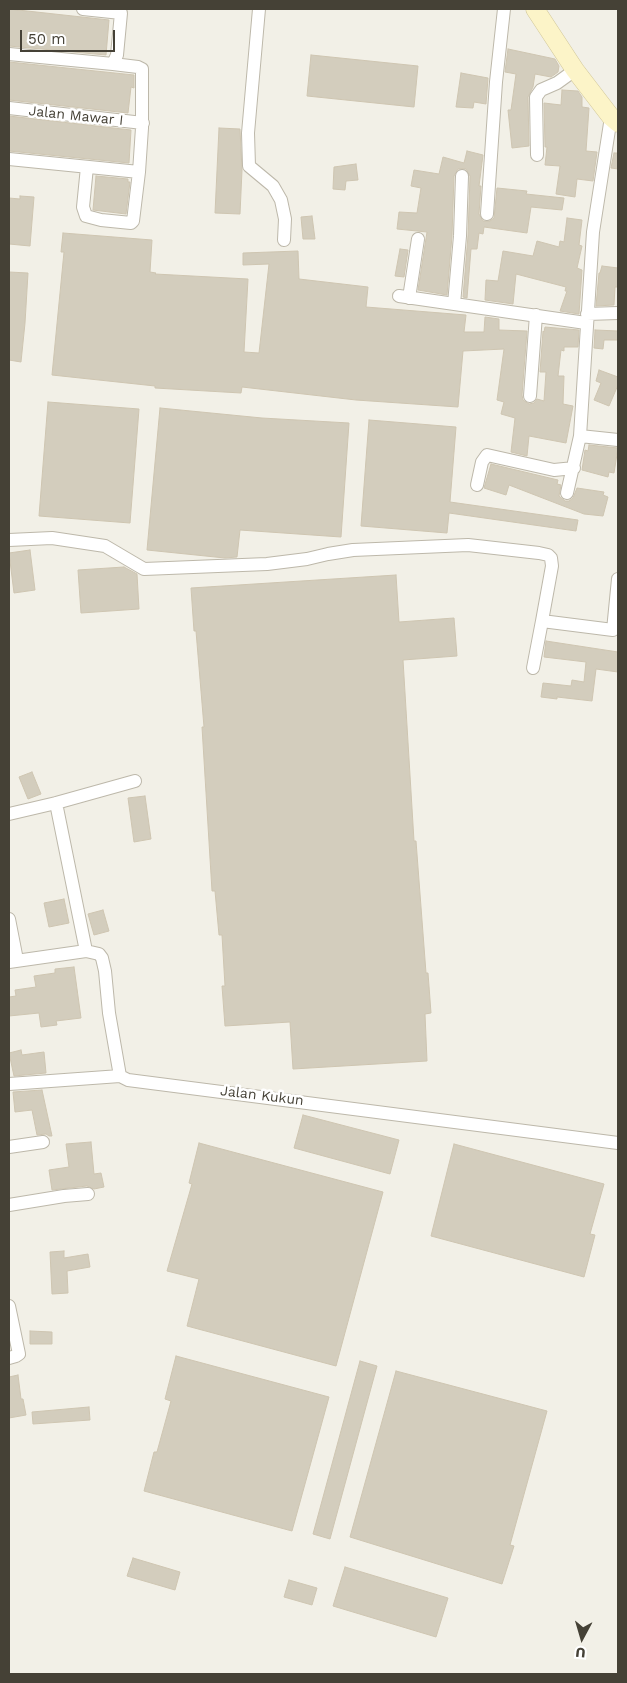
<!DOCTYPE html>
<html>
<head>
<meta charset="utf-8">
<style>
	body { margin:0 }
	#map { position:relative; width:627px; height:1683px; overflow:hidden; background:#f2f0e7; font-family:"Work Sans",sans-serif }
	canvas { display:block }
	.frame { position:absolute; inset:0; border:10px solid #454136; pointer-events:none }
	.north { position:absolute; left:557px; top:1613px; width:50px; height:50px; -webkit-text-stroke:4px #fff; paint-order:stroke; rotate:186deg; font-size:14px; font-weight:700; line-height:20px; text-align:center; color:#454136 }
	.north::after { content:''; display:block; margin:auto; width:18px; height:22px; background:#454136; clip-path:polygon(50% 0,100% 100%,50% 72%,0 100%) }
	.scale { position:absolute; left:20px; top:30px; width:95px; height:22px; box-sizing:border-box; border:2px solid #454136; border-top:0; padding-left:6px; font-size:15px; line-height:18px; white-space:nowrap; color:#454136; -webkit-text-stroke:4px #fff; paint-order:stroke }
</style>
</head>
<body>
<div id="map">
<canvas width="627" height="1683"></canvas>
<div class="frame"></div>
<div class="north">U</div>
<div class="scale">50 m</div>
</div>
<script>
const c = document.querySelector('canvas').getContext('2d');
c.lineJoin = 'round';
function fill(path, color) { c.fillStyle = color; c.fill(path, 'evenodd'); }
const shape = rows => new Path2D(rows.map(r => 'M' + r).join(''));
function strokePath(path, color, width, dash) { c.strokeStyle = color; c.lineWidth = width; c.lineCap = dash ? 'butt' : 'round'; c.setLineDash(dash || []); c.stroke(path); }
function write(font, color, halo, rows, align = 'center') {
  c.font = font + ' "Work Sans",sans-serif'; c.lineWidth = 5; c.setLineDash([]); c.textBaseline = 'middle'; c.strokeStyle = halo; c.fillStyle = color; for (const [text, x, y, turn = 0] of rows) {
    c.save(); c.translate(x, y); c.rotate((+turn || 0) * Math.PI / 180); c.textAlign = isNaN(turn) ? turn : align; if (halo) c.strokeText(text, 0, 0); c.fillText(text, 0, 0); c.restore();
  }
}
const building = shape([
	[9,9,109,20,106,55,9,46,9,9],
	[508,49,555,59,559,66,558,72,551,77,535,74,533,87,528,97,529,146,512,148,508,110,511,110,516,74,505,72,508,49],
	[311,55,418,66,414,107,307,96,311,55],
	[9,62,134,75,134,88,131,87,128,113,9,100,9,62],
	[461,73,488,78,486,104,474,102,473,108,456,107,461,73],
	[562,90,578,91,582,97,582,107,589,108,586,151,597,152,593,181,577,179,575,197,556,194,560,166,545,165,547,147,545,147,544,103,561,105,562,90],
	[9,116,131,130,129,163,9,151,9,116],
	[219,128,240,129,242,170,240,214,215,213,219,128],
	[467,151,483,155,479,186,481,186,479,214,483,221,490,221,494,218,497,188,527,191,526,194,564,198,562,210,531,207,527,233,484,227,483,234,479,233,477,249,471,249,467,298,463,297,468,236,470,176,466,169,458,169,454,176,452,236,447,295,418,290,427,232,397,229,399,212,417,213,421,188,411,186,414,170,439,174,443,157,464,163,467,151],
	[614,153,618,153,618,169,611,168,614,153],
	[356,164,358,180,346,181,345,190,333,189,334,167,356,164],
	[96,176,128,179,128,182,130,182,126,214,93,210,96,176],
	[20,196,34,197,30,246,9,244,9,198,20,199,20,196],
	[312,216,315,239,303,239,301,217,312,216],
	[567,218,582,220,579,245,582,246,577,268,582,270,579,314,560,311,567,291,565,291,566,287,516,274,513,304,485,300,486,280,498,281,503,251,533,256,537,241,559,247,560,241,564,242,567,218],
	[63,233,152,240,150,272,156,273,155,274,248,279,244,352,259,353,269,264,243,265,243,253,298,251,299,279,368,287,366,307,466,315,464,332,484,332,485,317,499,319,499,330,527,331,522,395,523,400,529,404,534,403,537,399,544,401,546,372,540,372,543,331,544,332,545,327,579,330,578,347,564,347,564,351,561,350,558,376,564,376,563,404,573,406,566,443,529,436,527,456,511,452,515,418,501,414,504,402,497,400,504,349,463,351,458,407,356,400,242,387,241,393,155,388,155,386,52,375,64,252,61,252,63,233],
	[400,249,408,250,404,277,395,276,400,249],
	[602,266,618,268,618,287,615,287,614,305,596,306,599,273,600,273,602,266],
	[9,272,28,273,25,323,21,362,9,360,9,272],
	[595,330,618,331,618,340,604,340,603,349,594,348,595,330],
	[599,370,618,377,618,385,609,406,594,400,601,383,596,381,599,370],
	[48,402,139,409,130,523,39,516,48,402],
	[160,408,262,418,349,423,341,537,240,530,237,557,225,558,147,550,160,408],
	[369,420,456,427,450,502,578,520,576,531,449,513,447,533,361,526,369,420],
	[589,445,618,448,614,473,609,472,608,477,582,470,585,450,588,451,589,445],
	[491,464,558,480,557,484,561,485,559,496,565,501,569,501,573,498,577,488,604,492,603,495,608,497,603,516,584,514,509,485,506,495,484,488,491,464],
	[30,550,35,590,14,593,9,553,30,550],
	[124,567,137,574,139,609,81,613,78,570,124,567],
	[396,575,399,622,454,618,457,656,403,660,414,841,416,841,426,973,428,973,431,1013,425,1014,427,1061,293,1069,290,1022,225,1026,222,986,225,986,222,935,219,935,215,891,212,891,202,727,204,727,196,631,194,631,191,588,396,575],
	[546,641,618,652,618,672,596,669,592,701,557,697,557,699,541,697,543,683,571,686,572,680,584,682,586,662,544,657,546,641],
	[32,772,41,794,28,799,19,777,32,772],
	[145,796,151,839,134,842,128,798,145,796],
	[64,899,69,923,49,927,44,903,64,899],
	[103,910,109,931,94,935,88,914,103,910],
	[74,967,81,1018,56,1021,57,1025,41,1027,39,1013,9,1016,9,997,16,996,15,990,36,987,34,976,55,973,55,969,74,967],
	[21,1050,22,1055,44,1052,46,1073,14,1076,9,1053,21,1050],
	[42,1090,52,1136,49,1136,46,1134,37,1135,32,1110,15,1112,13,1092,42,1090],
	[303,1115,399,1140,390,1174,294,1148,303,1115],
	[91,1142,94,1174,101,1173,104,1187,94,1189,87,1186,52,1190,49,1170,69,1167,66,1144,91,1142],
	[199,1143,383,1192,336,1366,187,1326,199,1279,167,1271,192,1184,189,1183,199,1143],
	[454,1144,604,1184,590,1234,595,1235,584,1277,431,1236,454,1144],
	[64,1251,64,1258,88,1254,90,1267,67,1271,68,1293,52,1294,50,1252,64,1251],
	[30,1331,52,1332,52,1344,30,1344,30,1331],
	[176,1356,329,1397,292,1531,144,1491,154,1452,157,1452,171,1401,165,1399,176,1356],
	[360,1361,377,1366,330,1539,313,1534,360,1361],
	[396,1371,547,1411,510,1545,514,1546,502,1584,350,1537,396,1371],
	[18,1375,21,1399,23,1399,26,1415,9,1418,9,1377,18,1375],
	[89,1407,90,1420,33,1424,32,1412,89,1407],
	[133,1558,180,1572,175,1590,127,1576,133,1558],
	[345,1567,448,1598,436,1637,333,1606,345,1567],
	[289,1580,317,1588,312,1605,284,1597,289,1580]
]);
fill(building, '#d3cdbd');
strokePath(building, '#cec5b1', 1);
const street = shape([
	[83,9,121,13,117,55,113,64],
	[259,9,248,133,249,166,273,186,281,200,285,219,284,240],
	[9,54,113,64,138,67,142,69,142,128,139,172,133,221,131,223,101,220,86,216,83,207,87,167],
	[9,108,143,123],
	[537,155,536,97,541,90,557,83,575,70],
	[9,159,139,172],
	[487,214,496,82,504,9],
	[399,296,586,323],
	[409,298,418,239],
	[454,304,460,236,462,176],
	[587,314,618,313],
	[530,396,536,315],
	[580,436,618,440],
	[477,485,482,462,487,455,554,470,574,468],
	[567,493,580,436,593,232,611,117],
	[9,540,52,538,105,546,144,569,267,564,307,559,328,554,353,550,468,545,539,553,548,555,551,558,552,566,542,621],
	[533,668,542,621,613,630,618,579],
	[56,803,86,951],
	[9,814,56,803,135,781],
	[9,919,17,960],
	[9,962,86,951,99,954,102,958,105,971,109,1013,120,1076,128,1080,618,1143],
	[9,1084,120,1076],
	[9,1147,43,1142],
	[9,1205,64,1196,88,1194],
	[9,1306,19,1354,16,1356,9,1358]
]);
const secondary = shape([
	[535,9,575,70,611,117,618,123]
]);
strokePath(street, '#bdb8aa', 14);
strokePath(secondary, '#d0c698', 19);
strokePath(street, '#fff', 12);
strokePath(secondary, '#fcf4c8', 18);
write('14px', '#454136', '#fff', [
	["Jalan Mawar I",76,116,6],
	["Jalan Kukun",262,1096,7]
]);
</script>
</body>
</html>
